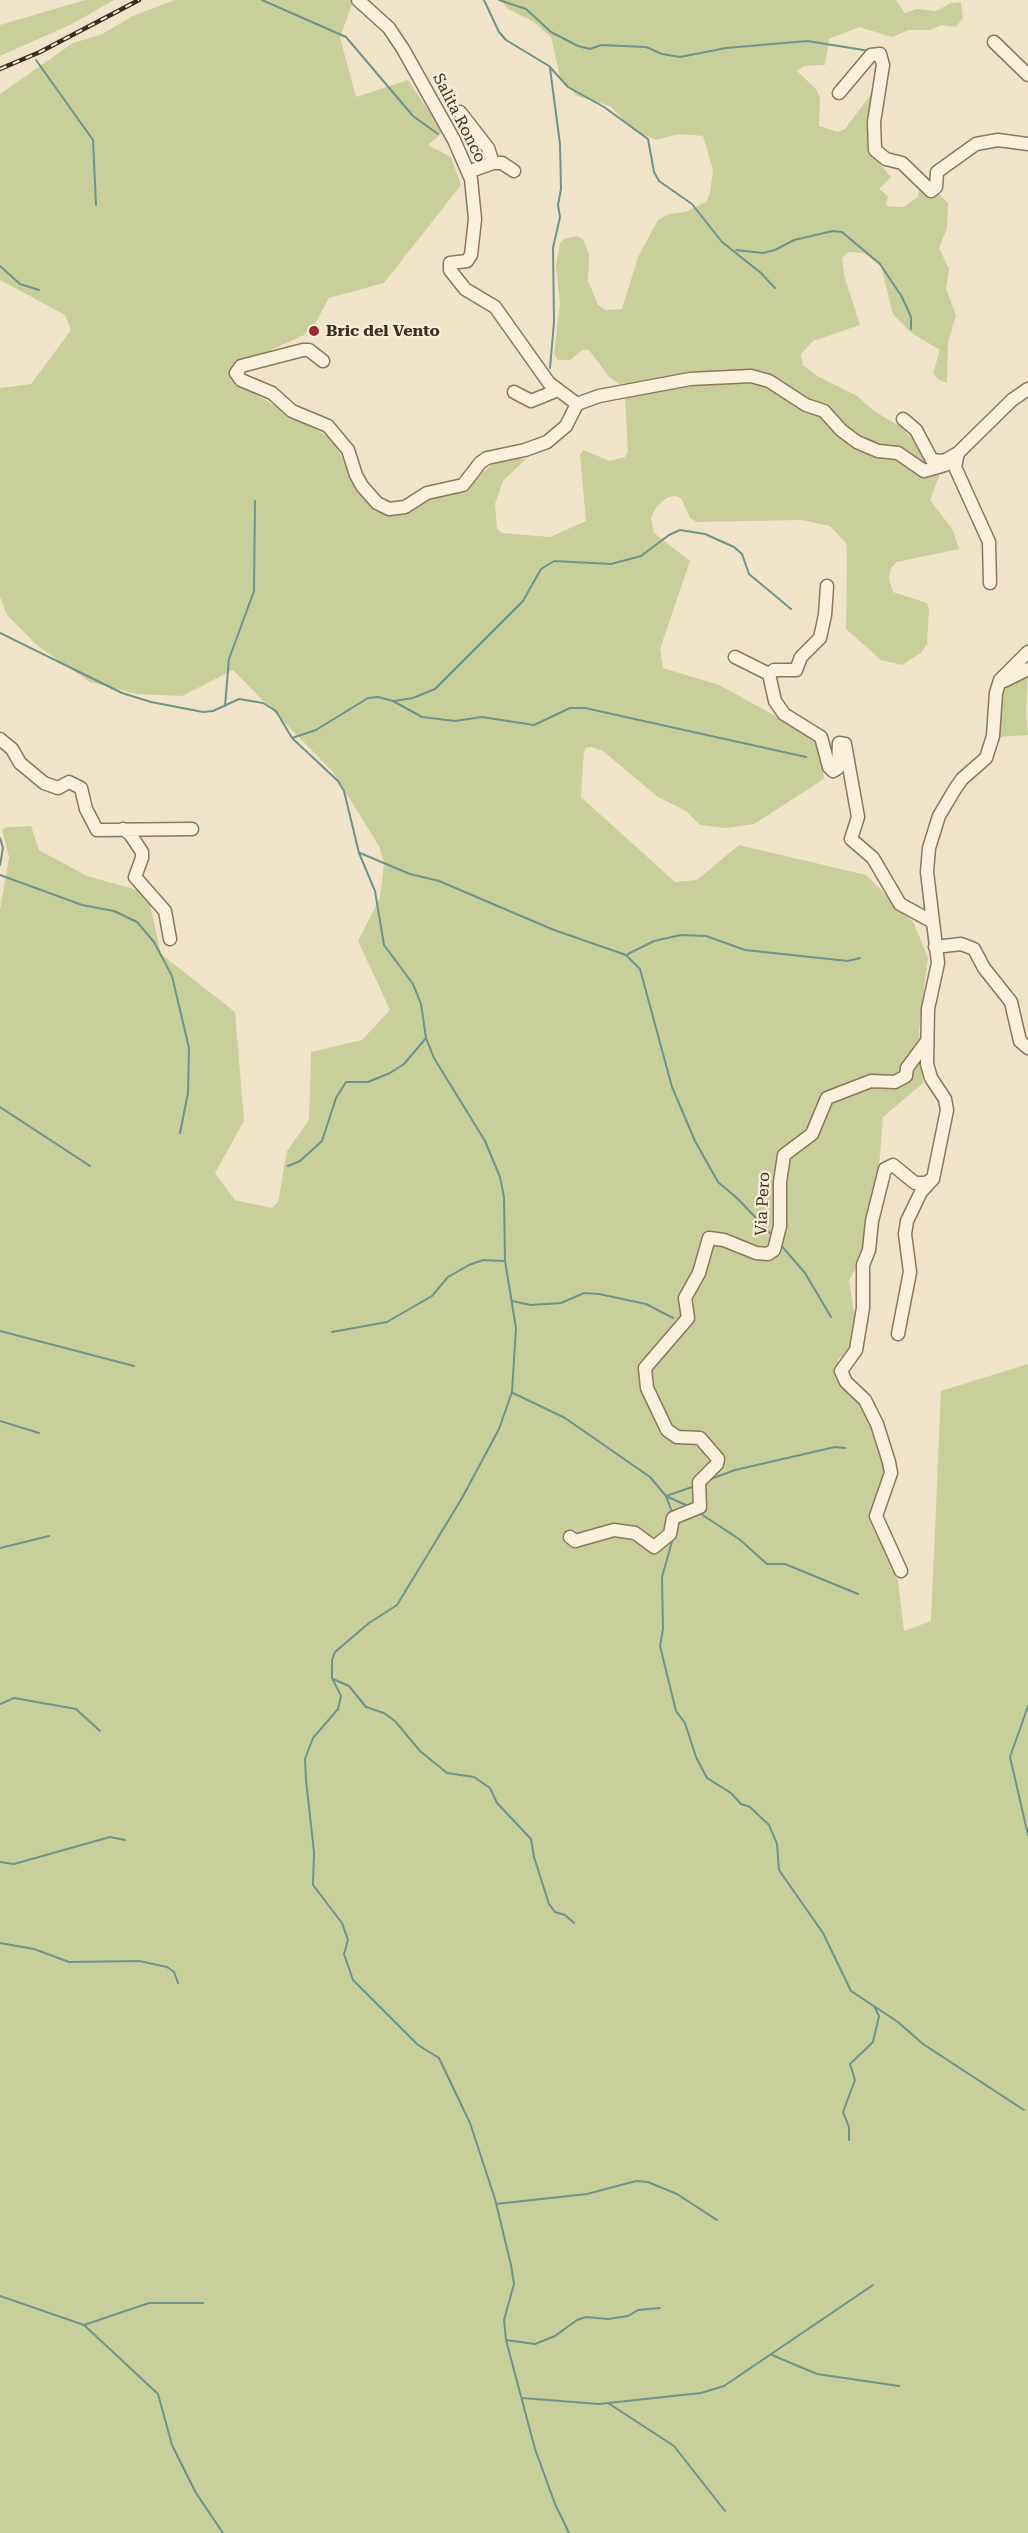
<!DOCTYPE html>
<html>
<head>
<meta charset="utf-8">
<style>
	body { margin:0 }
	canvas { display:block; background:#f0e4c8 }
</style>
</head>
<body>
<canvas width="1028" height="2533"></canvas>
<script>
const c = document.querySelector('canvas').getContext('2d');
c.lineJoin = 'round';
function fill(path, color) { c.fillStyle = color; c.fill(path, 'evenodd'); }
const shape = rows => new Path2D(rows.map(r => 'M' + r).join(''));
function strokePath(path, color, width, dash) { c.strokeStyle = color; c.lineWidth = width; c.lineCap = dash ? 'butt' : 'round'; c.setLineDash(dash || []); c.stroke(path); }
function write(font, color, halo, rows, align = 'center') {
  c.font = font + ' "Roboto Serif",serif'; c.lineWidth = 4.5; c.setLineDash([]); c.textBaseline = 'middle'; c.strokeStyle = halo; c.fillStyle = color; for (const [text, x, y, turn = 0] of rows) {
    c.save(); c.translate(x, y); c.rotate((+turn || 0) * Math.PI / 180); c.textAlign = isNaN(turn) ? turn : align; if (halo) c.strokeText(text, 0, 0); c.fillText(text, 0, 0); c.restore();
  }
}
fill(shape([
	[85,0,114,0,72,24,0,56,0,25],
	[175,0,350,0,352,5,340,37,356,97,408,80,443,132,428,145,451,157,461,185,384,283,329,298,316,322,304,335,236,366,236,383,332,439,361,492,375,506,419,501,465,487,499,459,526,459,503,481,495,504,497,529,502,533,550,537,586,521,580,455,583,450,610,461,625,457,628,452,625,398,668,387,706,383,738,382,767,387,783,396,796,408,814,412,896,458,940,474,930,500,953,530,959,549,897,562,891,568,889,579,893,592,927,603,929,609,927,644,921,653,902,665,881,660,846,629,847,555,846,543,830,526,801,520,697,522,690,518,681,498,675,496,668,497,657,506,651,518,654,533,690,561,660,649,663,668,719,685,814,737,821,748,824,779,754,824,726,828,700,825,686,811,658,797,603,751,591,747,586,748,584,752,581,797,675,882,697,880,739,845,866,875,914,923,928,958,919,1030,923,1083,883,1117,879,1167,864,1251,849,1281,856,1324,852,1350,838,1359,839,1382,856,1396,872,1424,886,1473,872,1515,898,1581,904,1631,931,1621,941,1391,1028,1364,1028,2533,0,2533,0,910,9,857,2,829,8,827,31,826,39,850,87,876,137,890,149,900,161,954,235,1012,244,1121,215,1173,235,1200,272,1208,278,1202,287,1151,309,1120,311,1052,362,1040,390,1010,358,941,380,898,384,863,379,846,333,772,233,670,182,696,137,694,90,682,39,647,7,615,0,597,0,388,31,384,71,330,65,315,0,280,0,94,73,43,102,34,133,16],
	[500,0,896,0,905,13,917,9,936,11,951,3,961,2,963,18,956,27,941,25,930,30,909,30,892,37,859,27,829,39,825,65,804,66,797,71,816,89,820,98,819,126,838,132,845,129,878,85,873,156,891,177,879,189,888,196,886,206,903,207,918,197,919,183,933,194,939,194,948,203,947,228,939,248,949,269,946,289,956,315,948,342,947,383,939,380,933,373,940,350,910,332,893,314,881,266,864,253,849,252,842,258,844,275,860,325,813,341,801,354,803,365,817,376,857,396,874,411,901,427,921,448,927,459,922,463,899,449,857,437,778,379,758,374,669,378,619,384,609,377,589,350,583,350,570,360,558,360,554,354,560,303,556,266,560,243,564,239,577,236,583,239,589,255,588,280,598,305,606,310,622,309,638,257,658,220,669,214,685,212,706,202,710,193,713,170,703,136,679,134,656,140,633,130,610,106,577,96,560,77,551,37,534,22,508,9],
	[1028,674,1026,711,1028,735,998,737,999,696,1005,684,1014,683]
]), '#c9cf9b');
strokePath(shape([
	[262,0,346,37,413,116,438,134],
	[484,0,499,32,506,40,549,66,568,87,604,107,648,139,654,172,659,181,692,204,722,242,761,273,775,288],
	[499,0,526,9,551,32,578,46,590,49,601,45,646,47,662,54,680,57,726,48,807,41,870,51],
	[36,60,93,140,96,205],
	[550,68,560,144,561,189,558,205,560,217,553,248,554,322,550,368],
	[736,250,763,253,775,250,794,240,833,231,842,232,880,264,902,297,911,317,911,329],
	[0,266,20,284,39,290],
	[0,633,122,693,151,702,203,712,213,711,239,699,263,703,276,711,292,738,338,781,344,791,359,853,375,891,384,945,413,984,421,1004,426,1038,434,1058,485,1141,500,1177,504,1197,505,1261,516,1328,512,1392,499,1429,462,1498,397,1605,369,1623,335,1652,332,1660,332,1678,341,1696,338,1709,313,1738,305,1759,306,1780,314,1852,313,1885,342,1923,348,1940,344,1954,353,1980,418,2045,439,2058,470,2123,495,2199,511,2265,514,2284,504,2320,506,2340,535,2449,555,2504,569,2533],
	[394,701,413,698,435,689,523,601,541,569,554,561,611,564,641,556,669,535,680,530,705,534,734,547,742,554,749,574,791,609],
	[225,706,229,659,254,591,255,501],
	[292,738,316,730,368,698,378,697,393,701,422,717,455,721,482,717,534,725,570,708,585,708,806,757],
	[0,838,3,848,0,865],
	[360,853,410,874,439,881,554,930,626,955,640,969,672,1087,695,1141,718,1182,738,1199,772,1235],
	[0,875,82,905,114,911,137,922,154,942,172,976,189,1048,188,1093,180,1133],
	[628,954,654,941,681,935,706,936,745,950,848,961,860,958],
	[0,1107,90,1166],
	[288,1166,300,1161,322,1141,336,1098,346,1082,368,1082,390,1073,404,1064,426,1038],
	[780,1244,805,1273,831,1317],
	[512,1301,531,1305,561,1303,584,1293,599,1294,646,1304,673,1318],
	[0,1331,134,1366],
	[332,1332,387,1322,432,1296,448,1277,469,1265,483,1260,505,1261],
	[513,1393,565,1418,650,1477,666,1496,672,1512],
	[0,1421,39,1433],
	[708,1480,735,1470,835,1447,845,1448],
	[666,1496,688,1506],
	[666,1496,695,1486],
	[698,1512,739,1539,767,1564,785,1564,858,1594],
	[673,1538,662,1577,663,1629,660,1646,676,1711,685,1723,696,1757,707,1778,731,1793,741,1804,750,1807,769,1825,777,1844,779,1870,823,1933,851,1991,898,2022,923,2044,1024,2110],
	[0,1548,49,1536],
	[333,1679,349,1686,366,1707,384,1713,395,1721,420,1751,447,1773,474,1777,490,1788,497,1803,531,1839,534,1857,549,1904,555,1912,565,1915,574,1923],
	[0,1704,14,1698,76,1709,100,1731],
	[1028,1706,1010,1757,1028,1835],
	[0,1862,14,1864,110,1837,125,1840],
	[0,1943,34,1949,69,1962,139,1961,167,1967,174,1972,178,1983],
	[849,2140,849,2127,843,2112,855,2080,850,2064,873,2042,879,2016,874,2006],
	[496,2204,587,2194,636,2181,648,2182,677,2194,717,2220],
	[0,2296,84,2325,158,2394,172,2445,196,2493,223,2533],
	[84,2325,149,2303,203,2303],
	[506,2340,535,2344,555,2336,577,2320,586,2317,608,2319,628,2316,638,2310,660,2308],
	[772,2355,817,2374,899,2386],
	[522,2398,599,2404,701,2393,724,2386,873,2285],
	[608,2403,674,2446,725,2511]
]), '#6f938a', 2);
const minor = shape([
	[358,0,389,28,403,49,454,140,471,179,475,219,471,255,467,261,450,263,450,270,465,289,495,307,549,383,577,404,599,396,690,379,751,376,769,381,806,405,824,411,841,430,857,442,878,451,898,453,924,471,945,465,958,453],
	[994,42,1028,75],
	[839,93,871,55,880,54,883,65,874,122,875,150,886,159,902,163,931,191,936,187,937,172,976,144,998,140,1028,144],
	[460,112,488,148,493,163],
	[468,172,493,163,502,163,514,171],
	[323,361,309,350,303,350,241,366,236,373,241,380,272,393,292,411,328,426,348,450,356,475,362,486,377,503,389,509,405,507,427,493,463,485,480,463,487,458,525,450,547,442,566,426,577,404],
	[514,392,531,401,558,390],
	[903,419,916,430,932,460,944,461,958,453,1012,400,1028,389],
	[958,453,955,467,989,542,990,583],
	[827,586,825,615,820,638,801,657,796,670,774,670,769,674,775,701,784,714,821,737,829,767,833,771,838,768,839,743,845,744,858,817,851,839,873,858,900,904,931,921],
	[735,657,769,674],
	[1004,681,1028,669],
	[0,739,12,749,20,763,44,783,58,788,69,782,81,788,86,809,97,830,192,829],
	[123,829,130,834,142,852,142,858,135,877,165,911,170,939],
	[935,947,961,944,974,949,984,968,1011,1002,1020,1041,1028,1048],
	[898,1334,910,1272,905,1234,907,1221,921,1192,933,1179,947,1110,945,1099,931,1078,927,1064,928,1009,938,963,927,872,929,848,939,816,955,789,962,779,986,758,993,736,996,693,1000,680,1028,652],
	[570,1537,575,1541,614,1530,635,1533,654,1547,670,1534,673,1518,700,1507,699,1482,717,1464,718,1459,700,1438,677,1437,667,1430,647,1388,645,1368,688,1318,685,1298,699,1273,709,1238,724,1240,756,1253,768,1254,774,1250,780,1226,780,1182,784,1155,812,1134,827,1098,871,1081,895,1082,906,1076,907,1068,927,1041],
	[901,1571,876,1516,891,1473,889,1462,877,1424,865,1400,846,1382,841,1371,856,1350,863,1308,863,1265,869,1250,872,1221,885,1169,893,1165,915,1183,926,1183,932,1179]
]);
strokePath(minor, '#8d765c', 15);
strokePath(minor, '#faf1dc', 12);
const rail = shape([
	[0,69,40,52,139,0]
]);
strokePath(rail, '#3d2e20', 4.5);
strokePath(rail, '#f7eed8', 2, [7]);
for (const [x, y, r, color] of [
	[314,331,6,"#9e2a2b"]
]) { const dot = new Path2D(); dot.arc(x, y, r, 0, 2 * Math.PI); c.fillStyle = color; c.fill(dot); strokePath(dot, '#f7eed8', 2); }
write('16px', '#3d2e20', '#f7eed8', [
	["Salita Ronco",459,118,63],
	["Via Pero",763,1204,-87]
]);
write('bold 16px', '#3d2e20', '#f7eed8', [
	["Bric del Vento",326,331]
], 'left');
</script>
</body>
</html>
